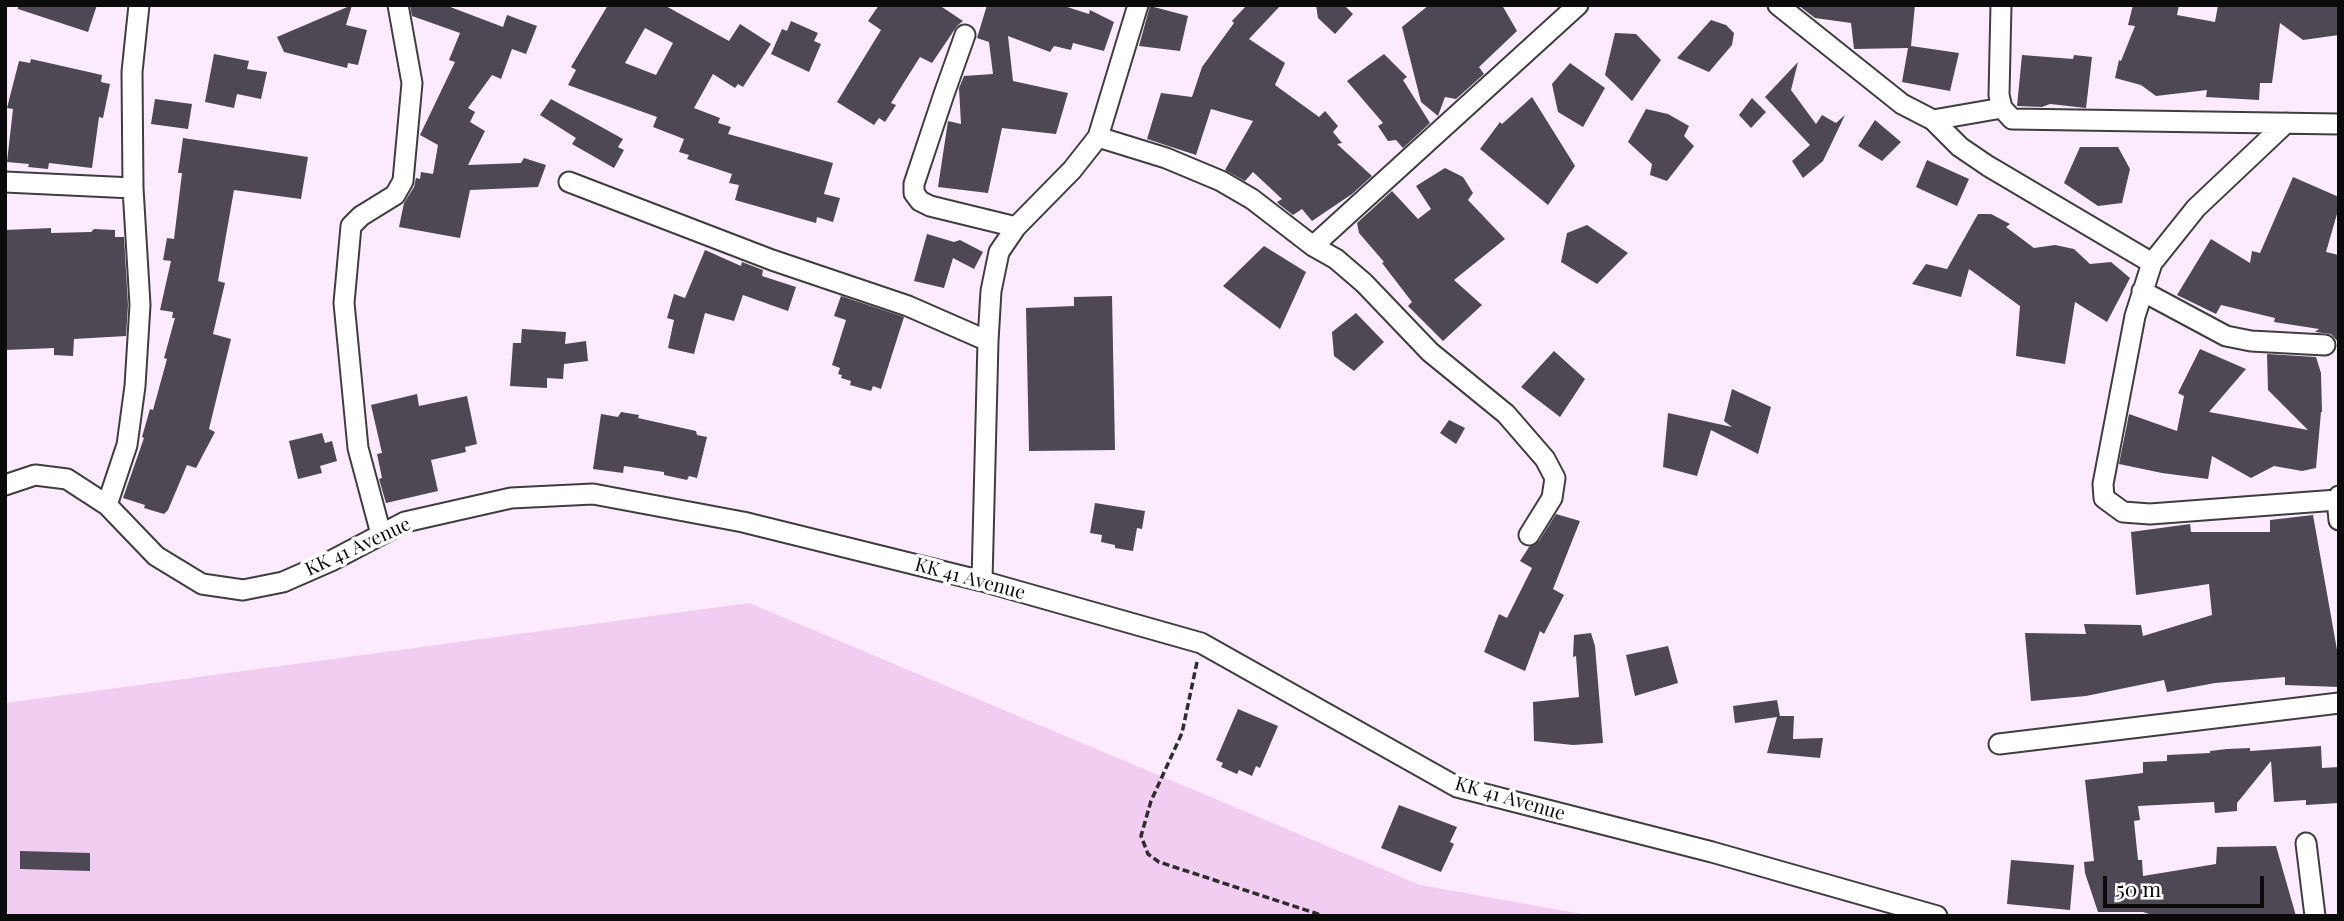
<!DOCTYPE html>
<html>
<head>
<meta charset="utf-8">
<style>
	body { margin:0 }
	#map { position:relative; width:2344px; height:921px; overflow:hidden; background:#fcebfe; font-family:"Playfair Display",serif }
	canvas { display:block }
	.frame { position:absolute; inset:0; border:7px solid #0b0b0b; pointer-events:none }
	.scale { position:absolute; left:2103px; top:876px; width:161px; height:32px; box-sizing:border-box; border:4px solid #0b0b0b; border-top:0; padding-left:9px; font-size:21px; line-height:24px; white-space:nowrap; color:#0b0b0b; -webkit-text-stroke:5px #fff; paint-order:stroke }
</style>
</head>
<body>
<div id="map">
<canvas width="2344" height="921"></canvas>
<div class="frame"></div>
<div class="scale">50 m</div>
</div>
<script>
const c = document.querySelector('canvas').getContext('2d');
c.lineJoin = 'round';
function fill(path, color) { c.fillStyle = color; c.fill(path, 'evenodd'); }
const shape = rows => new Path2D(rows.map(r => 'M' + r).join(''));
function strokePath(path, color, width, dash) { c.strokeStyle = color; c.lineWidth = width; c.lineCap = dash ? 'butt' : 'round'; c.setLineDash(dash || []); c.stroke(path); }
function write(font, color, halo, rows, align = 'center') {
  c.font = font + ' "Playfair Display",serif'; c.lineWidth = 7; c.setLineDash([]); c.textBaseline = 'middle'; c.strokeStyle = halo; c.fillStyle = color; for (const [text, x, y, turn = 0] of rows) {
    c.save(); c.translate(x, y); c.rotate((+turn || 0) * Math.PI / 180); c.textAlign = isNaN(turn) ? turn : align; if (halo) c.strokeText(text, 0, 0); c.fillText(text, 0, 0); c.restore();
  }
}
fill(shape([
	[749,603,1420,885,1593,916,5,916,5,703]
]), '#f1cdf1');
fill(shape([
	[18,5,97,5,88,32,18,9],
	[352,5,346,25,367,30,358,65,348,63,347,68,284,52,277,37],
	[410,5,445,5,503,27,507,15,537,26,526,54,512,49,501,79,492,75,468,108,475,112,470,122,485,131,468,165,521,163,524,158,546,165,538,187,470,190,460,238,399,227,404,203,414,187,416,178,420,179,421,172,433,174,438,145,420,135,455,62,449,60,460,33,412,16],
	[608,5,664,5,729,41,740,24,771,44,743,87,738,84,735,88,713,74,694,108,720,118,718,123,731,127,728,134,833,163,824,194,840,198,833,222,817,217,816,223,735,200,739,185,729,183,732,174,687,159,689,155,679,152,684,139,653,127,657,117,568,85,576,70,571,67],
	[645,28,673,43,656,75,625,63],
	[879,5,939,5,963,21,957,26,932,63,920,57,891,103,896,105,885,122,879,118,874,125,837,102,881,30,868,21],
	[987,5,1061,5,1089,14,1090,10,1114,22,1104,51,1073,43,1071,50,1054,46,1050,52,1008,36,1013,81,1068,93,1056,134,1002,128,988,193,938,187,948,121,961,124,959,88,964,76,993,74,989,42,977,38],
	[1247,5,1281,5,1249,39,1285,63,1275,85,1319,117,1325,111,1338,126,1333,132,1342,143,1337,144,1372,176,1352,194,1312,221,1302,209,1293,215,1280,205,1277,202,1282,199,1253,172,1245,181,1225,170,1253,121,1211,109,1196,155,1147,139,1161,93,1192,97,1202,67,1234,23,1232,21],
	[1316,5,1344,5,1353,14,1335,34,1318,18],
	[1429,5,1502,5,1517,31,1479,67,1484,74,1456,99,1445,97,1438,116,1421,102,1402,27],
	[1798,5,1915,5,1911,46,1959,53,1950,91,1902,82,1908,48,1854,49,1851,23,1815,18],
	[2133,5,2179,5,2177,15,2215,22,2218,5,2339,5,2339,35,2303,40,2280,23,2272,83,2260,83,2259,100,2206,97,2207,90,2156,96,2141,85,2115,78,2119,60,2121,61,2135,26,2128,25],
	[1150,6,1188,16,1180,51,1139,46],
	[1711,20,1726,25,1734,33,1732,45,1709,72,1677,58],
	[791,21,818,33,814,41,821,44,809,72,771,54,782,29,787,31],
	[1615,33,1636,34,1661,60,1632,101,1605,75],
	[214,54,249,61,247,69,267,72,261,99,237,94,234,108,205,102],
	[1384,54,1407,77,1403,80,1430,123,1403,148,1396,140,1388,141,1378,126,1383,123,1347,81],
	[2022,55,2073,59,2074,55,2092,57,2086,108,2050,104,2042,107,2017,106],
	[31,59,102,75,101,82,110,84,103,118,99,117,92,168,49,163,48,169,28,167,29,164,7,162,13,109,7,108,19,61,30,63],
	[1798,62,1791,90,1816,124,1822,115,1836,123,1845,115,1823,161,1803,178,1792,161,1810,145,1765,97],
	[1570,63,1605,88,1583,127,1558,112,1552,84],
	[1532,97,1575,166,1548,205,1480,149,1500,122,1502,124],
	[1752,98,1766,112,1751,128,1739,115],
	[155,99,192,104,188,129,151,124],
	[551,99,623,139,618,147,624,150,614,168,572,144,576,138,540,115],
	[1646,109,1668,114,1689,126,1684,136,1694,146,1667,181,1650,175,1652,164,1628,142],
	[1875,120,1901,142,1882,161,1858,146],
	[183,138,308,157,301,199,234,190,218,281,225,283,213,334,231,339,209,429,215,432,196,468,187,465,168,510,164,514,144,508,145,505,123,498,144,438,142,437,150,409,153,410,167,359,164,358,175,318,172,318,173,312,160,310,171,261,163,260,167,238,174,239,182,173,178,173],
	[2080,147,2118,147,2130,169,2122,203,2098,206,2064,183],
	[1927,160,1969,179,1957,206,1916,187],
	[1445,168,1463,177,1473,193,1468,200,1505,239,1454,280,1482,305,1443,341,1408,306,1412,302,1382,263,1384,262,1359,233,1357,223,1392,191,1418,219,1431,209,1416,186],
	[2293,177,2339,197,2339,207,2326,252,2339,255,2339,343,2331,334,2315,332,2319,329,2274,322,2275,318,2221,305,2216,314,2177,295,2211,239,2250,263,2252,251,2260,253],
	[1978,214,1991,214,2010,224,2006,227,2034,248,2055,245,2074,249,2090,264,2111,262,2130,278,2107,322,2075,302,2065,364,2016,356,2020,306,1969,269,1961,297,1912,284,1926,264,1947,269],
	[1587,225,1628,253,1597,284,1561,262,1567,233],
	[51,228,51,233,91,232,94,229,115,230,115,237,124,237,128,305,126,336,74,339,73,356,54,355,54,348,5,350,5,230],
	[927,234,954,242,960,240,983,252,974,269,953,258,944,288,914,281],
	[1264,246,1306,272,1280,329,1223,286],
	[705,250,741,266,742,262,763,270,762,276,796,287,788,311,743,295,734,321,705,313,694,354,668,348,674,320,667,318,674,294,685,298],
	[841,296,904,317,881,389,873,386,871,391,850,385,851,381,841,378,842,375,838,374,840,368,832,365,846,320,834,316],
	[1112,296,1115,450,1029,451,1026,308,1074,306,1074,297],
	[1356,313,1384,342,1354,371,1334,356,1332,332],
	[522,329,566,332,565,344,586,341,588,361,564,364,563,379,547,378,547,388,510,386,513,343,521,343],
	[2200,349,2246,369,2209,412,2308,430,2268,390,2267,354,2316,357,2321,373,2322,412,2321,412,2316,468,2302,471,2274,466,2251,478,2212,456,2208,479,2162,473,2119,464,2129,414,2177,431,2184,396,2178,393],
	[1554,351,1585,379,1560,417,1521,387],
	[1732,389,1771,407,1758,454,1711,430,1697,476,1663,467,1668,413,1732,427,1724,421],
	[417,394,419,406,467,396,477,444,465,447,466,452,431,460,438,491,386,503,379,479,382,478,377,454,382,453,371,405],
	[621,412,639,415,638,418,696,431,697,435,707,437,697,478,689,476,687,480,664,475,664,472,624,466,623,473,593,469,601,414,618,417],
	[1449,420,1465,428,1456,444,1440,433],
	[322,433,325,443,332,441,337,461,320,466,322,473,298,479,289,441],
	[1095,503,1145,511,1142,529,1137,528,1133,551,1115,548,1115,545,1101,542,1102,535,1090,533],
	[1556,514,1580,521,1553,589,1564,595,1544,634,1540,631,1525,671,1484,652,1499,614,1507,618,1532,568,1520,561,1529,547,1539,541],
	[2313,515,2339,661,2339,687,2285,685,2285,677,2215,683,2167,692,2164,680,2086,696,2031,701,2025,633,2086,634,2084,624,2141,625,2143,636,2212,615,2209,584,2136,595,2131,532,2190,524,2191,532,2270,532,2270,520],
	[1591,633,1595,646,1603,743,1573,745,1534,741,1533,702,1579,697,1576,656,1573,657,1574,635],
	[1668,646,1678,683,1635,696,1626,655],
	[1777,700,1780,716,1794,716,1793,739,1823,738,1820,758,1767,753,1777,717,1735,723,1733,706],
	[1238,709,1278,726,1260,768,1256,766,1252,776,1239,770,1237,774,1221,767,1223,763,1216,760],
	[2321,746,2322,768,2339,767,2339,803,2306,805,2306,800,2274,802,2271,761,2237,803,2237,811,2215,813,2214,802,2138,806,2140,820,2134,821,2138,860,2142,860,2143,876,2216,864,2217,847,2276,846,2296,916,2155,916,2143,912,2098,912,2085,873,2084,862,2094,861,2085,780,2143,773,2143,762,2167,761,2167,755,2210,753,2210,751,2227,749,2250,748,2250,751],
	[1399,805,1457,827,1450,842,1454,844,1441,872,1381,848],
	[20,851,90,853,90,871,20,869],
	[2011,860,2074,865,2070,910,2007,904]
]), '#4d4853');
const street = shape([
	[1778,5,1902,104,1933,120,2002,108],
	[2001,5,1999,95,2002,108,2012,119,2339,124],
	[965,35,944,94,914,184,914,193,920,201,930,206,1016,227],
	[1933,120,1960,147,1988,166,2152,263],
	[2286,123,2196,208,2152,263,2135,316,2103,484,2104,498,2123,512,2150,514,2337,500],
	[1098,137,1166,158,1221,181,1252,199,1313,246,1336,259,1364,283,1430,352,1506,414,1545,459,1555,478,1552,498,1529,535],
	[5,182,133,188],
	[569,182,772,260,908,306,988,341],
	[1313,246,1578,5],
	[2142,291,2226,336,2251,341,2325,345],
	[5,485,35,475,67,479,107,505,156,556,202,584,243,590,283,582,331,561,405,522,511,498,593,494,743,522,982,581,1201,643,1457,787,1712,852,1937,916],
	[2339,496,2337,500,2339,520],
	[107,505,127,445,135,386,140,305,133,188,132,72,139,5],
	[381,534,358,448,344,303,351,226,361,216,395,195,403,181,412,83,398,5],
	[982,581,988,341,991,291,999,252,1016,227,1072,170,1098,137,1138,5],
	[1999,744,2339,703],
	[2306,843,2315,916]
]);
strokePath(street, '#3e3e3e', 23);
strokePath(shape([
	[1197,662,1182,733,1151,801,1141,836,1148,854,1159,862,1324,916]
]), '#2d2d2d', 3.5, [7, 3.5]);
strokePath(street, '#fff', 19);
write('19px', '#0b0b0b', '#fff', [
	["KK 41 Avenue",358,547,-25],
	["KK 41 Avenue",970,579,15],
	["KK 41 Avenue",1510,799,16]
]);
</script>
</body>
</html>
